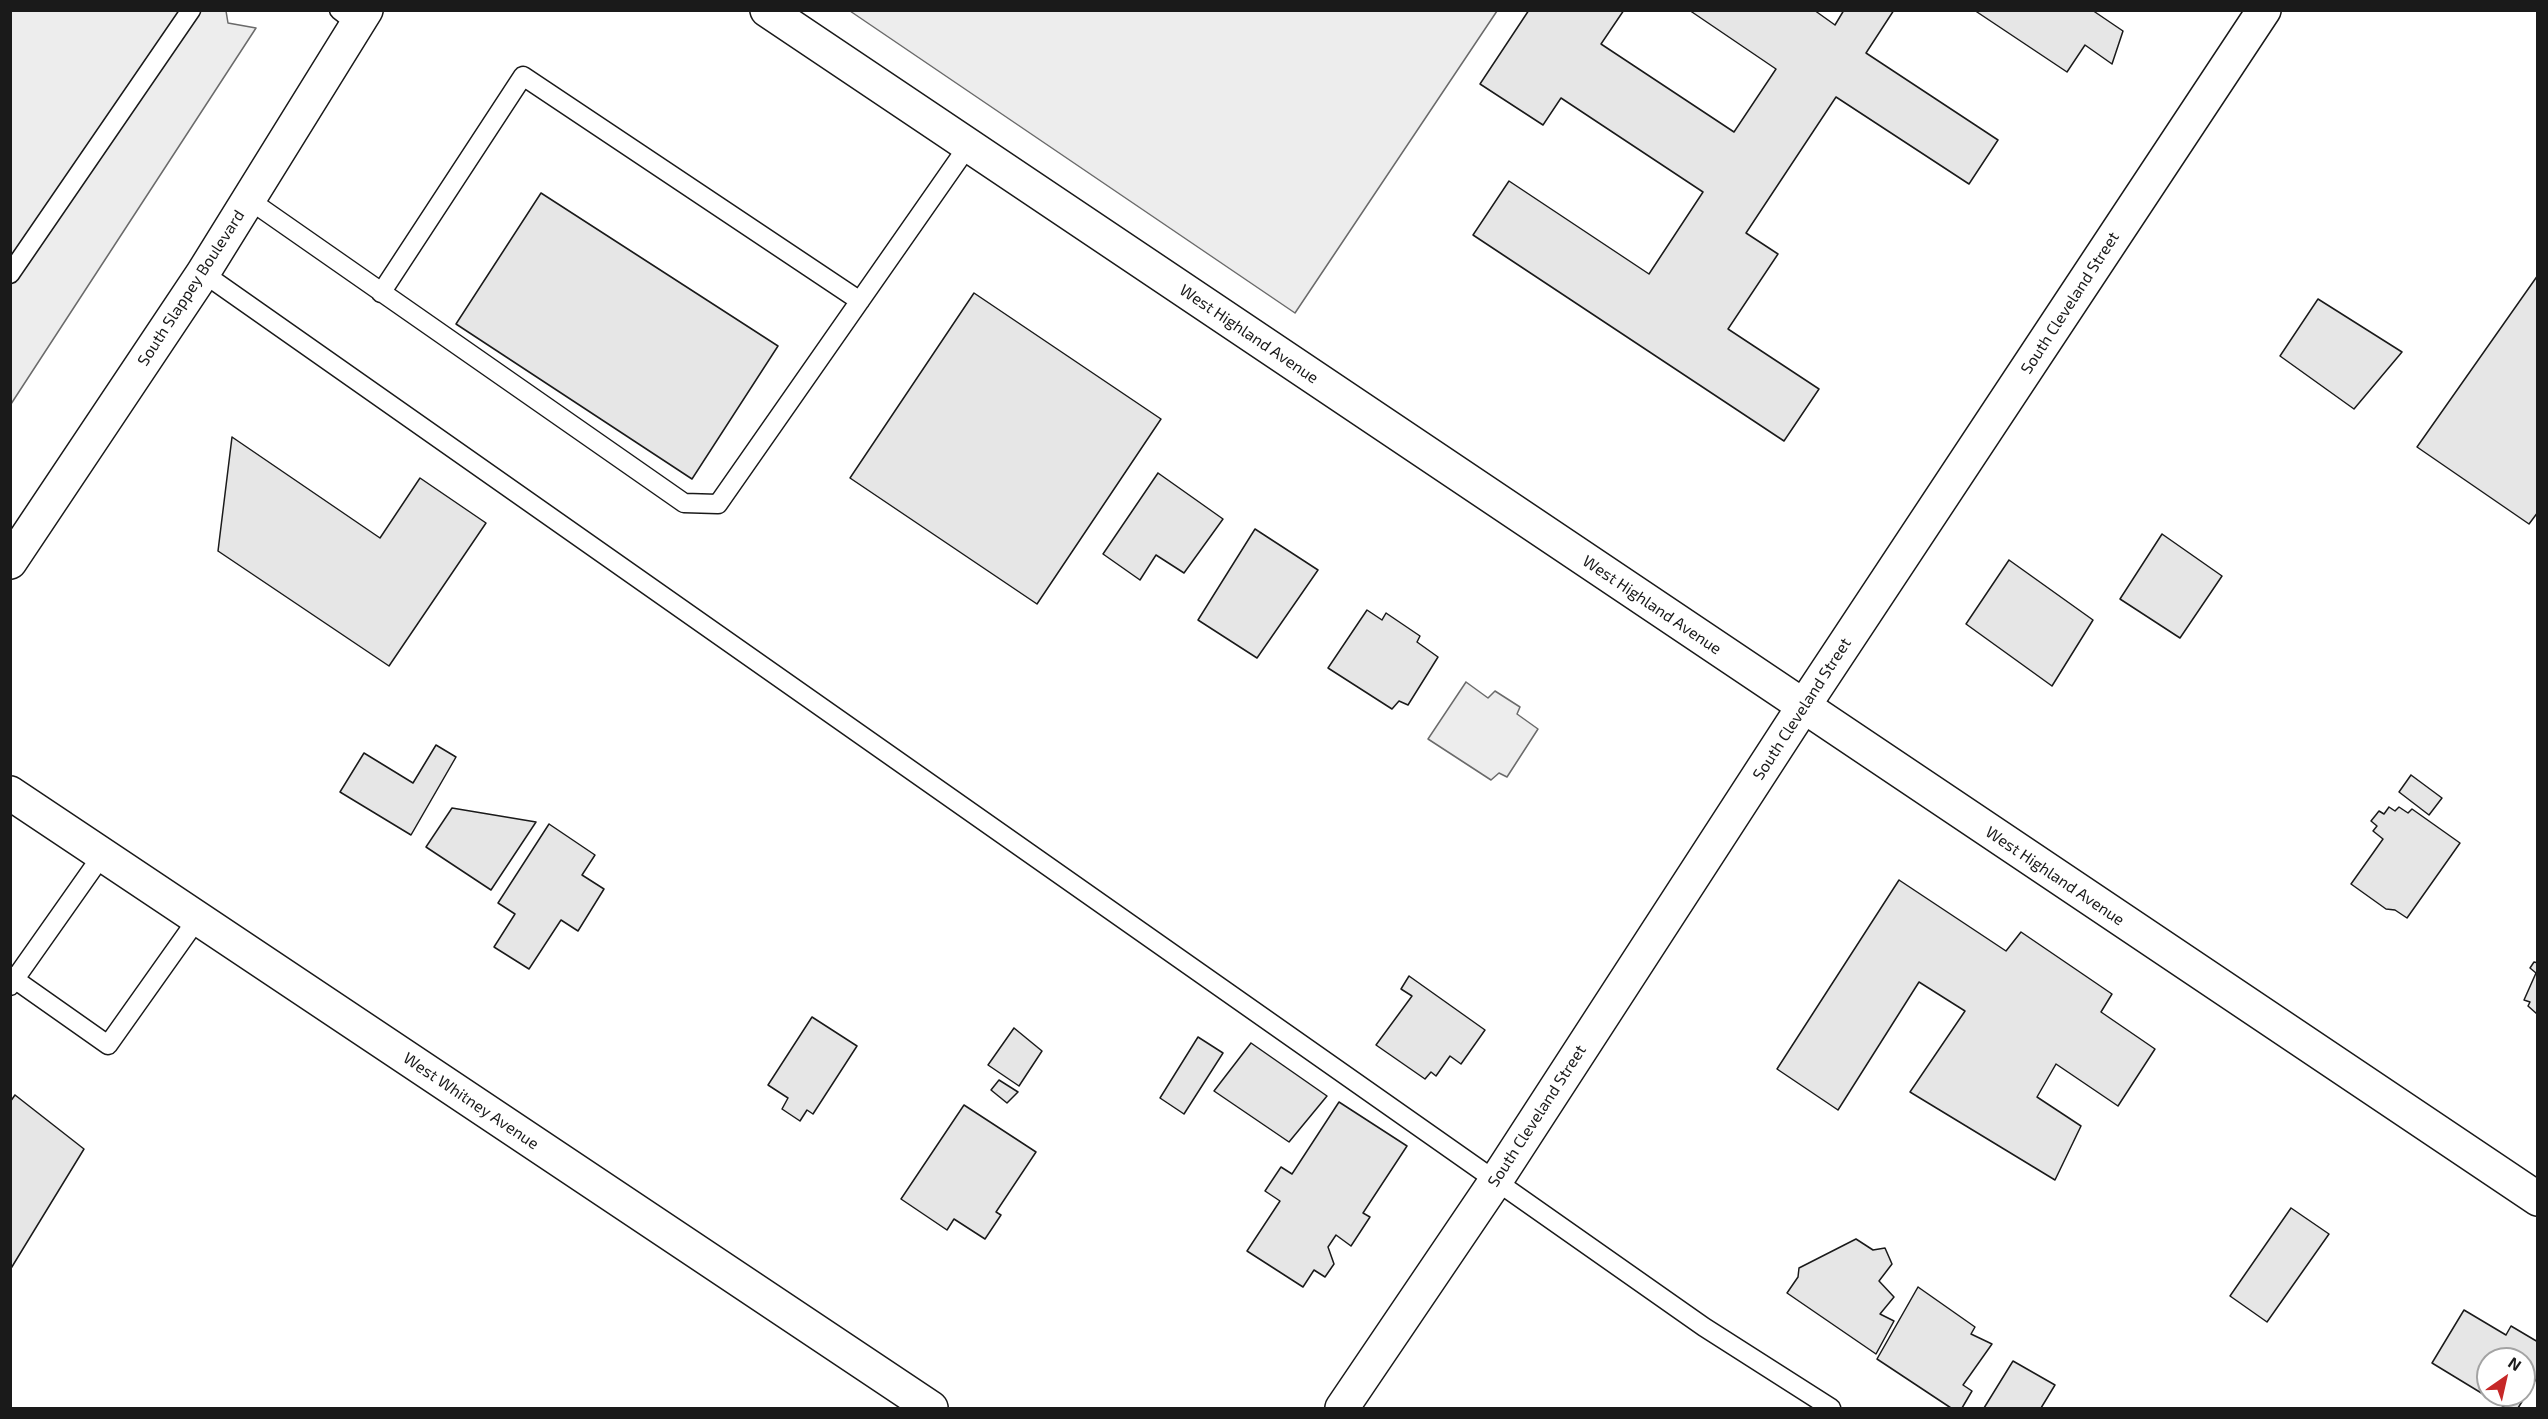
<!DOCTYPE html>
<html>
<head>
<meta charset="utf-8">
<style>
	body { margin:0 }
	#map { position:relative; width:2548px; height:1419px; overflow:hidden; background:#fff; font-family:"Exo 2",sans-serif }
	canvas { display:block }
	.frame { position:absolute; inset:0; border:12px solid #1a1a1a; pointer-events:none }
	.north { position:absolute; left:2476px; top:1347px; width:60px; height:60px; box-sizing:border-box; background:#fff; border:2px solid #a3a3a3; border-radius:50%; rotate:34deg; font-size:16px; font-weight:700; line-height:24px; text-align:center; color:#1a1a1a }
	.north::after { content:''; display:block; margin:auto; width:21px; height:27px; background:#c62828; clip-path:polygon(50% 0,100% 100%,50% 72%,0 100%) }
</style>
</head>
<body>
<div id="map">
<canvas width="2548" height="1419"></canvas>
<div class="frame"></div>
<div class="north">N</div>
</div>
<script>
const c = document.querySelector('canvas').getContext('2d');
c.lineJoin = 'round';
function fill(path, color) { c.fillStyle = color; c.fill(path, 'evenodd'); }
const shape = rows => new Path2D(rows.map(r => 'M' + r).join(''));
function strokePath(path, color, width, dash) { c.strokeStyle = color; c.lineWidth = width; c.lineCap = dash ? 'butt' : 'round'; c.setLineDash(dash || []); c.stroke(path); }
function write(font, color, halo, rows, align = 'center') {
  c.font = font + ' "Exo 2",sans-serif'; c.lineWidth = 4.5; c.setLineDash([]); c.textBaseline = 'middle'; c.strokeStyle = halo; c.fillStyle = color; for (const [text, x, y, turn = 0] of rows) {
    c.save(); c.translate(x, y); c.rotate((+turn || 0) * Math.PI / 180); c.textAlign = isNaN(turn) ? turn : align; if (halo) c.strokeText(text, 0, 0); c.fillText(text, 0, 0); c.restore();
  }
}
const built = shape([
	[11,11,226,11,228,23,256,28,11,404,11,11],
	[850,11,1497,11,1295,313,850,11],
	[1466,682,1488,698,1495,691,1520,707,1517,714,1538,729,1507,777,1499,773,1491,780,1428,739,1466,682]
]);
fill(built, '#ededed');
strokePath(built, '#6a6a6a', 1.5);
const building = shape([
	[1529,10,1624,10,1601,44,1734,132,1776,69,1689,10,1814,10,1835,25,1844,10,1894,10,1866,53,1998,140,1969,184,1836,97,1746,233,1778,254,1728,329,1819,389,1784,441,1473,235,1509,181,1649,274,1703,192,1561,98,1543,125,1480,84,1529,10],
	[1974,10,2092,10,2123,31,2112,64,2085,45,2067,72,1974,10],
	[541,193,778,346,692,479,456,324,541,193],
	[2538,275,2538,512,2529,524,2417,447,2538,275],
	[974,293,1161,419,1037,604,850,478,974,293],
	[2318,299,2402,352,2354,409,2280,356,2318,299],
	[232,437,380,538,420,478,486,523,389,666,218,551,232,437],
	[1158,473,1223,519,1184,573,1156,555,1140,580,1103,554,1158,473],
	[1255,529,1318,570,1257,658,1198,620,1255,529],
	[2162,534,2222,576,2180,638,2120,599,2162,534],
	[2009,560,2093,620,2052,686,1966,624,2009,560],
	[1367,610,1382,620,1386,613,1420,636,1417,642,1438,657,1408,705,1399,701,1392,709,1328,668,1367,610],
	[436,745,456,757,411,835,340,792,364,753,413,783,436,745],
	[2411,775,2442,798,2429,815,2399,792,2411,775],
	[2389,807,2395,811,2399,807,2408,813,2412,809,2460,843,2407,918,2395,910,2386,909,2351,884,2383,839,2373,831,2377,826,2371,821,2379,811,2384,814,2389,807],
	[452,808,536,822,491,890,426,847,452,808],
	[549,824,595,855,582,875,604,889,578,931,561,920,529,969,494,947,515,914,498,903,549,824],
	[1899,880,2006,951,2021,932,2112,994,2101,1012,2155,1049,2118,1106,2056,1064,2037,1097,2081,1126,2055,1180,1910,1092,1965,1011,1919,982,1838,1110,1777,1069,1899,880],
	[2534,962,2538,963,2538,1017,2537,1014,2528,1006,2530,1002,2524,1000,2536,973,2530,968,2534,962],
	[1409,976,1485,1030,1461,1064,1450,1056,1436,1076,1431,1072,1425,1079,1376,1045,1412,996,1401,989,1409,976],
	[812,1017,857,1046,813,1114,807,1110,800,1121,782,1109,788,1098,768,1085,812,1017],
	[1014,1028,1042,1051,1019,1086,988,1065,1014,1028],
	[1198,1037,1223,1053,1184,1114,1160,1098,1198,1037],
	[1251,1043,1327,1096,1289,1142,1214,1091,1251,1043],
	[999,1080,1018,1092,1007,1103,991,1090,999,1080],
	[15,1095,84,1149,10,1270,10,1102,15,1095],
	[1339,1102,1407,1146,1363,1213,1370,1217,1351,1246,1336,1235,1328,1247,1334,1264,1325,1277,1314,1270,1303,1287,1247,1251,1280,1201,1265,1191,1281,1167,1292,1174,1339,1102],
	[964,1105,1036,1152,996,1212,1001,1215,985,1239,954,1219,947,1230,901,1199,964,1105],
	[2291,1208,2329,1234,2267,1322,2230,1296,2291,1208],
	[1856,1239,1873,1250,1885,1248,1892,1264,1879,1281,1894,1297,1880,1314,1894,1321,1876,1354,1787,1293,1798,1277,1799,1268,1856,1239],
	[1918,1287,1975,1327,1971,1334,1992,1344,1963,1385,1972,1391,1962,1408,1951,1408,1877,1359,1918,1287],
	[2464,1310,2506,1335,2511,1326,2538,1342,2538,1376,2518,1408,2506,1408,2432,1363,2464,1310],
	[2488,1359,2524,1359,2524,1395,2488,1395,2488,1359],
	[2013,1361,2055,1385,2041,1408,1984,1408,2013,1361]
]);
fill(building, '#e6e6e6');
strokePath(building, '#1a1a1a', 1.5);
const lane = shape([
	[339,10,357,24],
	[248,199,684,503,718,504,968,146],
	[203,273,1704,1327,1831,1408],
	[10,274,191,10],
	[381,293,523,76,860,301],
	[10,976,108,1045,198,918],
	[10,986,103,854]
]);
const street = shape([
	[10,793,931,1408],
	[1342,1408,1497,1179,1803,707,2264,10]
]);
const secondary = shape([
	[767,10,2538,1199]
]);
const primary = shape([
	[10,562,203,273,366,10]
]);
strokePath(lane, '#1a1a1a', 21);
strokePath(street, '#1a1a1a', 36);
strokePath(secondary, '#1a1a1a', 36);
strokePath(primary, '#1a1a1a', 36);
strokePath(lane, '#fff', 18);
strokePath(street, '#fff', 33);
strokePath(secondary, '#fff', 33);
strokePath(primary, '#fff', 33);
write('16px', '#1a1a1a', '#fff', [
	["South Slappey Boulevard",191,288,-57],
	["South Cleveland Street",2070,303,-57],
	["West Highland Avenue",1249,334,34],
	["West Highland Avenue",1652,605,34],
	["South Cleveland Street",1802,709,-57],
	["West Highland Avenue",2055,876,34],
	["West Whitney Avenue",471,1101,34],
	["South Cleveland Street",1537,1116,-57]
]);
</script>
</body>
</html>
